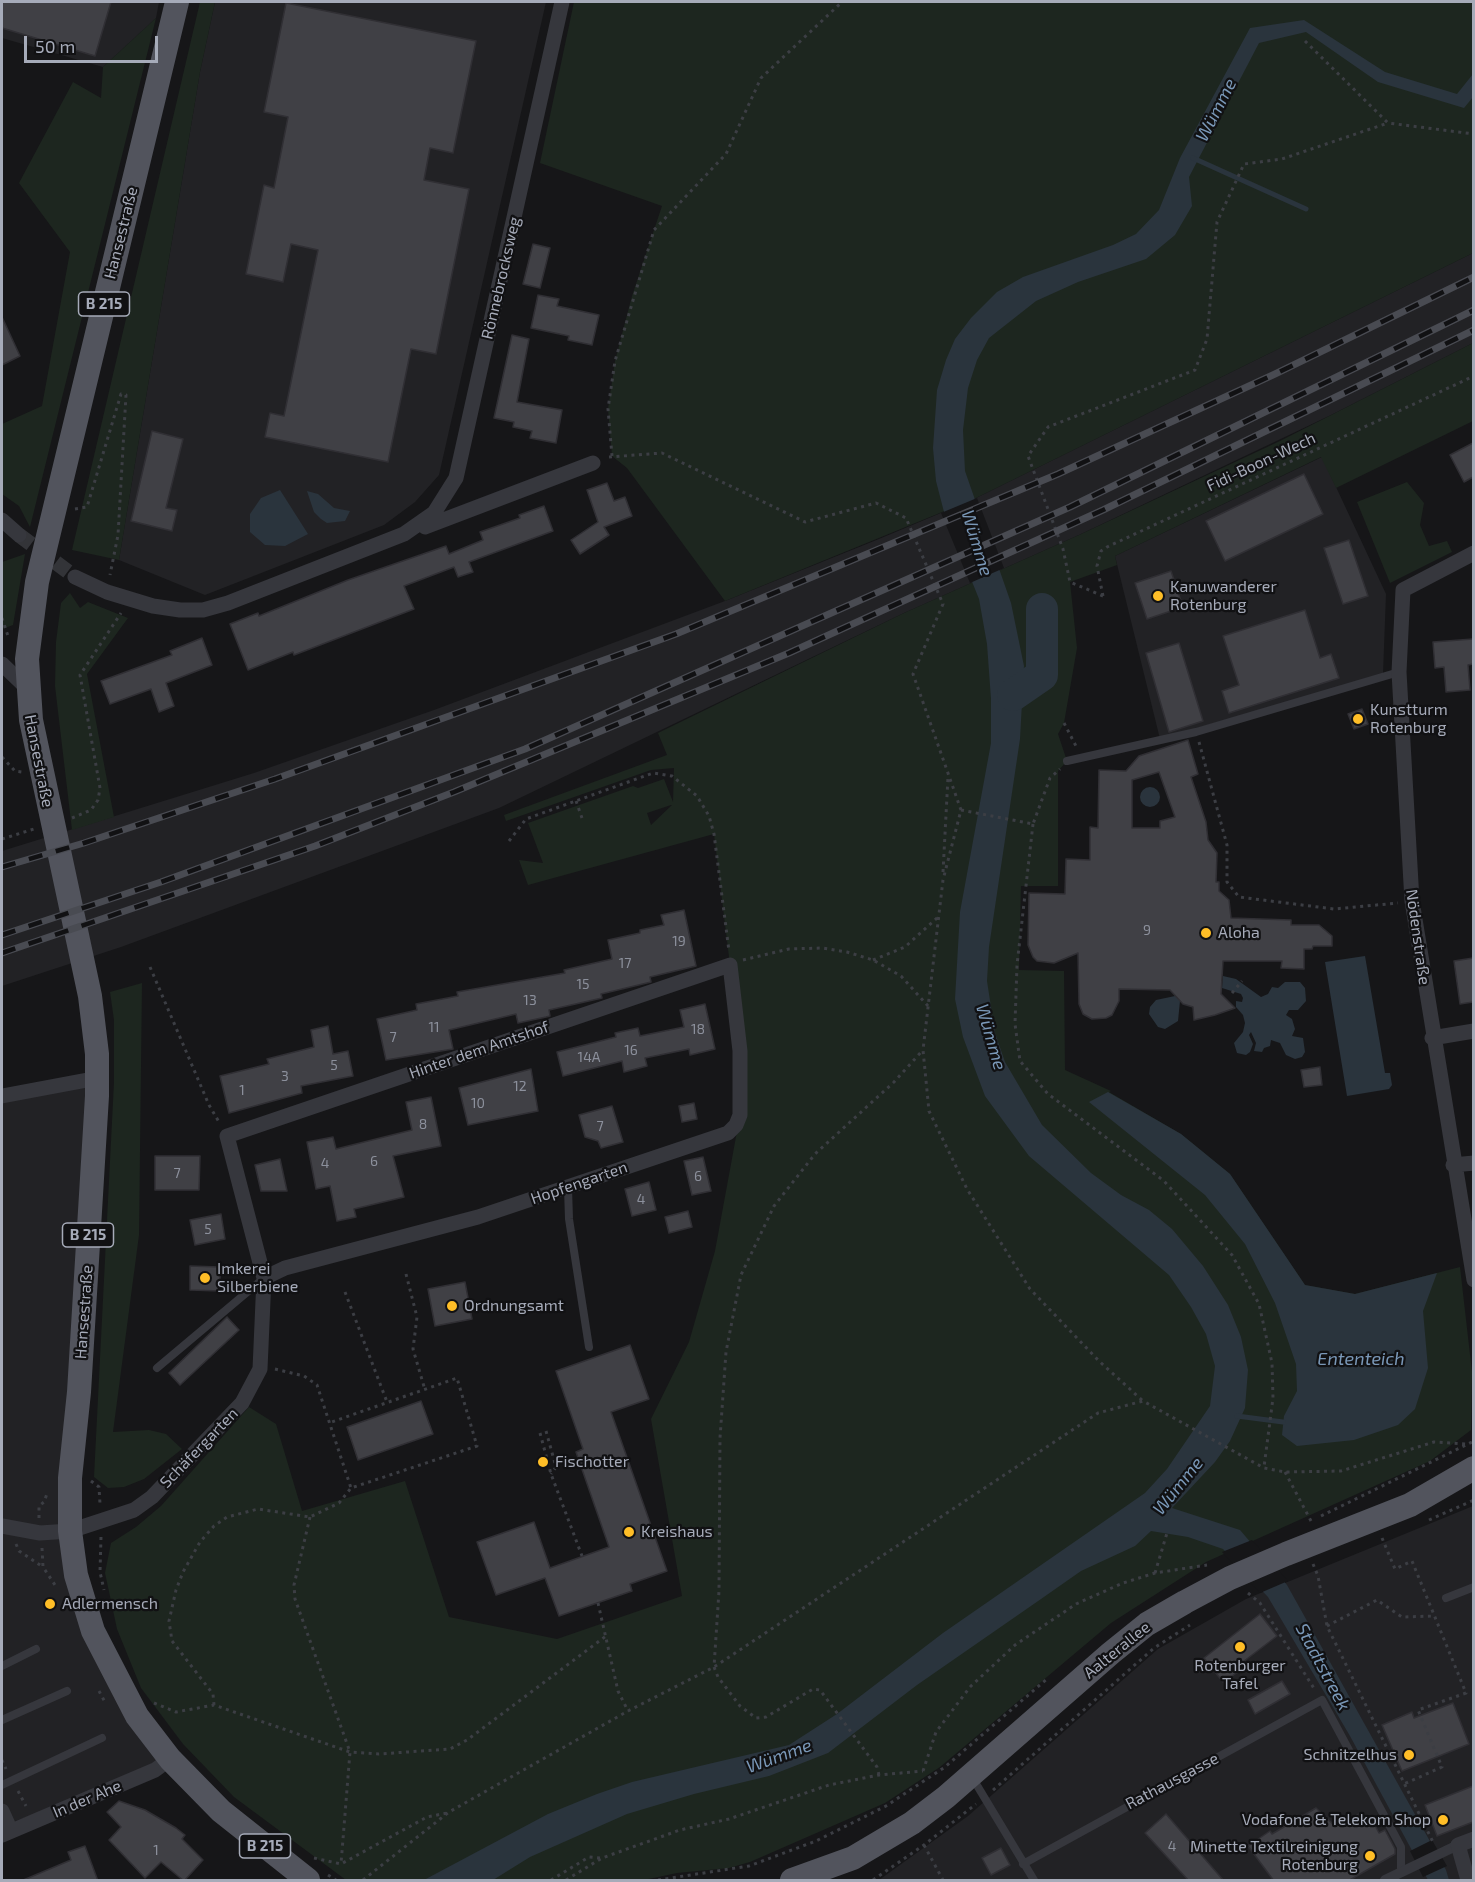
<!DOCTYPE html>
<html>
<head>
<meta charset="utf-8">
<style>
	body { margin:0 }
	#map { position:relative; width:1475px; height:1882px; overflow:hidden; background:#161618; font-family:"Exo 2",sans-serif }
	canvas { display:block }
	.frame { position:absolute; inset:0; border:3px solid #a6abb9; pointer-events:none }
	.scale { position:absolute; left:24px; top:36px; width:134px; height:27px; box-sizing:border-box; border:3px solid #a6abb9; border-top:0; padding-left:8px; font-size:18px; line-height:21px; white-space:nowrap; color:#a6abb9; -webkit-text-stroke:4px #111113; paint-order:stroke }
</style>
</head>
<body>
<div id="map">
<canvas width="1475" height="1882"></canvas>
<div class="frame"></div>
<div class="scale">50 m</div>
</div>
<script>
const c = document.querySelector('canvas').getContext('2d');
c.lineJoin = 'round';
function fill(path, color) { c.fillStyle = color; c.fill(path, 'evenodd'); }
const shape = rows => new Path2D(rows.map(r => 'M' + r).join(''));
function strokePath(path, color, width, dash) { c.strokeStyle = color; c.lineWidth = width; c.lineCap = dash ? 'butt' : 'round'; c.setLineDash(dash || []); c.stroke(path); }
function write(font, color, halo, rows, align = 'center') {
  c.font = font + ' "Exo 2",sans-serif'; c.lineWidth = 4.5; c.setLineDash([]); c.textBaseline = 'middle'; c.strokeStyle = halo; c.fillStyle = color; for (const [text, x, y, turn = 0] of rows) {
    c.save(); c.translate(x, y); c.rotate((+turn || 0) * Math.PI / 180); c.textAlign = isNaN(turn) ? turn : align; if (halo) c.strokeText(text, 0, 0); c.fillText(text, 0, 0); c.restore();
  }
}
fill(shape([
	[2,2,159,2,156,18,103,67,2,38],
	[215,2,546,2,439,475,415,502,384,525,205,595,119,560,200,72],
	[1473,253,1473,343,1331,415,1079,535,904,613,499,808,121,947,2,986,2,851,254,773,434,710,725,601,879,539,974,499],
	[1322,457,1386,594,1383,674,1160,739,1115,556],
	[98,1078,76,1575,170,1759,155,1770,2,1826,2,1096],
	[1473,1506,1473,1880,879,1880,968,1816,1158,1649,1246,1599]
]), '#222225');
fill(shape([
	[200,2,215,2,200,72,119,560,72,550],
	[574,2,1473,2,1473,253,974,499,725,601,627,468,612,456,608,409,615,361,632,296,662,206,540,163],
	[156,18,30,527,19,506,2,494,2,424,42,406,70,252,19,183,73,82,101,98,103,67],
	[1473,343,1473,421,1336,488,1321,457,1115,556,1117,565,1070,582,1077,648,1064,723,1058,734,1067,761,1058,771,1058,886,1021,886,1019,970,1064,971,1065,1070,1111,1091,1109,1092,1181,1134,1230,1174,1305,1285,1355,1294,1460,1267,1472,1372,1471,1430,1430,1461,1206,1562,1111,1623,940,1767,885,1803,750,1862,729,1868,677,1873,644,1880,346,1880,234,1797,183,1744,141,1688,117,1629,105,1573,111,1543,136,1527,161,1506,249,1407,276,1424,302,1511,405,1481,449,1617,557,1639,682,1596,651,1419,689,1342,715,1251,740,1115,730,965,714,834,528,885,519,860,543,863,528,823,633,786,638,788,664,779,673,802,674,768,651,770,506,821,504,815,667,755,658,733,904,613,1079,535,1280,441],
	[671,805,672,805,651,825,647,813],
	[1407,482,1424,503,1420,525,1429,546,1447,541,1452,552,1390,583,1357,502],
	[25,554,13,625,2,629,2,562],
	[70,593,80,608,88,602,128,618,87,674,114,817,72,830,55,686,56,642,61,603],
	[142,983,139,1235,113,1432,149,1430,166,1434,182,1449,144,1479,124,1487,108,1488,94,1477,114,1082,114,1020,110,992]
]), '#1d261f');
fill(shape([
	[1304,20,1385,72,1457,94,1473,74,1473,97,1464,108,1378,82,1306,32,1259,43,1189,177,1192,206,1175,235,1146,259,1078,282,1036,301,989,338,977,360,968,388,963,430,965,471,1011,603,1024,666,1020,739,989,947,987,981,995,1033,1005,1062,1042,1125,1091,1173,1121,1195,1149,1210,1172,1229,1203,1266,1228,1305,1241,1337,1248,1370,1245,1408,1230,1441,1215,1462,1172,1508,1240,1530,1287,1585,1446,1870,1449,1880,1428,1880,1350,1736,1268,1597,1223,1549,1188,1537,1151,1531,1135,1546,1081,1571,1041,1599,917,1685,828,1753,769,1776,694,1794,627,1814,530,1857,493,1880,424,1880,548,1814,597,1794,632,1782,789,1745,837,1714,943,1633,1145,1493,1167,1469,1210,1406,1215,1366,1206,1334,1191,1307,1169,1275,1029,1156,985,1096,963,1037,955,999,960,912,991,743,991,699,987,644,979,599,944,512,936,481,933,448,937,390,946,360,955,339,971,318,997,292,1023,277,1113,245,1136,234,1159,210,1180,158,1250,28],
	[280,490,308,534,285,546,265,545,250,532,250,514,261,498],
	[307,491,318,494,334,508,350,511,345,521,327,523,321,519,314,512],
	'1140 797a10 10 0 1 1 20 0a10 10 0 1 1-20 0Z',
	[1365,956,1385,1073,1390,1073,1392,1085,1389,1089,1347,1096,1325,962],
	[1223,976,1236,979,1261,997,1268,994,1272,987,1278,988,1285,982,1300,982,1305,988,1306,1001,1298,1010,1289,1010,1286,1015,1292,1019,1295,1029,1292,1036,1303,1038,1305,1052,1302,1057,1295,1059,1286,1055,1280,1043,1271,1040,1270,1046,1264,1048,1262,1052,1254,1051,1256,1043,1251,1032,1249,1035,1253,1044,1250,1052,1246,1055,1237,1053,1234,1043,1243,1032,1245,1023,1243,1015,1236,1007,1236,1001,1242,1002,1243,998,1241,994,1222,988],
	[1175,996,1180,1001,1178,1021,1165,1029,1158,1027,1149,1014,1150,1007,1156,1000],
	[1108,1092,1181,1134,1230,1174,1305,1285,1355,1294,1437,1273,1423,1311,1428,1368,1415,1409,1398,1425,1354,1440,1297,1446,1282,1435,1284,1416,1297,1391,1296,1364,1275,1303,1245,1244,1205,1195,1089,1102]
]), '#2a343d');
fill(shape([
	[977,498,1004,568,970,583,941,513],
	[1252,1540,1288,1581,1260,1593,1222,1552],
	[1432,1840,1447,1866,1423,1877,1410,1851]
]), '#161618');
strokePath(shape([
	[1193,158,1306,209],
	[1237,1416,1283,1422]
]), '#2a343d', 5);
strokePath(shape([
	[1013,695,1042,675,1042,609]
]), '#2a343d', 32);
const building = shape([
	[2,2,111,2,95,56,2,28,2,2],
	[286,3,476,41,453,153,430,148,424,180,469,189,436,354,411,349,388,462,265,437,270,413,284,416,318,250,291,244,283,282,246,274,264,185,274,188,288,117,264,112,286,3],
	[533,244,550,248,540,288,523,284,533,244],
	[538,295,559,299,557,306,599,315,592,345,568,340,569,336,531,328,538,295],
	[2,317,20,356,2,365,2,317],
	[512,335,529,339,517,402,562,410,556,443,530,438,532,431,513,427,514,422,494,418,512,335],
	[152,431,183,439,166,508,177,510,172,531,131,521,152,431],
	[1473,443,1473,477,1464,482,1450,455,1473,443],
	[1304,474,1323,514,1225,561,1206,521,1304,474],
	[607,483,614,501,625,497,632,516,604,527,609,535,580,554,571,540,598,522,587,490,607,483],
	[544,506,553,531,469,562,473,572,458,577,454,567,404,586,414,609,294,655,293,652,248,670,230,624,258,613,259,616,348,580,446,546,449,554,483,540,480,532,520,518,519,515,544,506],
	[1349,540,1368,596,1343,604,1324,548,1349,540],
	[1171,571,1183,607,1147,619,1135,583,1171,571],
	[1305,610,1320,658,1331,654,1339,678,1229,713,1222,691,1239,685,1223,636,1305,610],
	[202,638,212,665,166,683,174,706,159,712,151,689,110,704,101,681,172,655,170,651,202,638],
	[1473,639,1473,664,1468,665,1470,690,1446,692,1444,667,1435,668,1433,642,1473,639],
	[1179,643,1203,721,1169,732,1146,653,1179,643],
	[1362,709,1368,724,1354,729,1348,714,1362,709],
	[1188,740,1198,774,1191,777,1206,822,1208,840,1217,853,1216,882,1219,882,1219,891,1229,900,1231,918,1291,920,1291,925,1319,925,1332,936,1332,946,1313,946,1312,949,1304,949,1304,969,1281,968,1282,961,1223,961,1221,994,1235,1008,1215,1015,1194,1020,1193,1007,1183,1004,1170,990,1119,989,1119,1001,1112,1015,1106,1018,1092,1019,1083,1014,1079,1004,1078,953,1054,963,1037,961,1033,957,1028,945,1029,893,1065,894,1066,859,1090,860,1090,827,1098,828,1099,770,1126,771,1139,756,1188,740],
	[1159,772,1175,817,1160,821,1160,828,1132,828,1132,780,1159,772],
	[684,910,696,966,650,977,651,982,601,994,602,998,549,1010,550,1016,546,1017,518,1023,516,1014,449,1030,453,1049,386,1060,377,1019,417,1010,416,1004,458,996,457,992,565,973,564,970,612,959,608,940,640,933,640,930,664,925,661,915,684,910],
	[1473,958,1473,1002,1460,1004,1454,961,1473,958],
	[705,1004,715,1049,690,1055,689,1049,645,1058,647,1066,624,1072,622,1061,563,1076,557,1052,616,1037,615,1033,638,1028,640,1036,684,1027,680,1010,705,1004],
	[328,1026,333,1054,348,1051,353,1076,301,1086,302,1093,229,1113,220,1076,269,1064,267,1059,314,1047,311,1030,328,1026],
	[1320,1067,1322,1085,1304,1087,1301,1070,1320,1067],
	[531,1069,538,1111,468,1125,459,1088,531,1069],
	[431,1097,441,1146,393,1156,404,1197,354,1209,356,1217,337,1221,330,1186,316,1189,307,1142,333,1137,336,1149,412,1130,406,1102,431,1097],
	[694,1103,697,1119,682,1122,679,1106,694,1103],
	[612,1106,623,1142,601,1148,598,1141,585,1137,579,1115,612,1106],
	[155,1156,200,1156,199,1190,155,1190,155,1156],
	[703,1157,711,1191,692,1195,684,1161,703,1157],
	[280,1159,287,1191,261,1191,255,1165,280,1159],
	[649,1182,656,1210,632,1216,625,1189,649,1182],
	[688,1211,692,1227,669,1233,665,1217,688,1211],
	[221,1214,225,1239,195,1245,190,1220,221,1214],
	[190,1266,220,1267,220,1291,190,1290,190,1266],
	[465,1282,472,1319,435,1326,428,1289,465,1282],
	[227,1317,239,1330,180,1385,169,1373,227,1317],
	[630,1345,649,1399,611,1412,667,1571,630,1584,632,1591,559,1616,545,1578,496,1595,477,1542,534,1522,550,1568,609,1547,576,1452,583,1449,556,1371,630,1345],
	[421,1401,433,1434,358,1460,347,1427,421,1401],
	[1260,1614,1277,1636,1235,1668,1238,1672,1223,1682,1204,1658,1260,1614],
	[1282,1681,1290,1694,1255,1714,1248,1700,1282,1681],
	[1453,1703,1469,1744,1402,1771,1382,1725,1412,1712,1414,1718,1453,1703],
	[1473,1786,1473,1822,1437,1836,1425,1805,1473,1786],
	[119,1801,145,1810,176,1828,185,1835,182,1839,203,1860,184,1881,161,1862,145,1878,109,1840,121,1827,107,1812,119,1801],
	[1316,1808,1335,1826,1359,1814,1364,1822,1371,1818,1379,1833,1385,1830,1395,1849,1395,1854,1348,1881,1274,1881,1248,1846,1270,1831,1272,1834,1316,1808],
	[1166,1814,1224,1881,1189,1881,1145,1833,1166,1814],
	[85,1846,98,1881,21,1881,71,1860,68,1852,85,1846],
	[1001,1848,1010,1865,991,1875,982,1858,1001,1848]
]);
fill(building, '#404045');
strokePath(building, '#302f34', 1.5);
strokePath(shape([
	[19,535,75,577]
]), '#333438', 15, [15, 8]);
strokePath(shape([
	[1305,41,1388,123,1474,134],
	[612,456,608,409,615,361,654,230,726,154,761,78,842,2],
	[609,457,662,453,805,522,876,503,906,518,943,604,913,674,961,810,943,880,923,1050,929,1111,967,1189,1030,1289,1099,1361,1143,1401],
	[75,509,87,507,121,394,126,395,118,535,110,575],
	[1103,596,1070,582,1063,549,1028,456,1048,427,1195,370,1207,339,1217,222,1244,164,1282,159,1388,123],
	[1103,596,1097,566,1101,551,1107,547,1474,376],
	[2,618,8,636],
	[1064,723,1077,748],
	[1199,742,1227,845,1227,882,1239,897,1334,909,1398,903],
	[2,757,15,771,22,772],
	[576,801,582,818],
	[961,810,1033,824,1050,778,1060,769],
	[72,818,91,810,98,800,100,788,80,675,121,613],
	[1033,824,1017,965,1015,1024,1020,1061,1048,1094,1164,1181,1232,1255,1259,1304,1272,1363,1273,1398,1264,1467],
	[2,839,34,829],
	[509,841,526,819,653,773,672,776,697,796,709,816,714,834,729,951],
	[943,872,948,777],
	[743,960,789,949,822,948,847,952,873,960,901,976,928,1006],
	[873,960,905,947,938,917],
	[150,967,209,1105,219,1122],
	[1232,993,1242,981],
	[406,1274,417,1317,413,1349,425,1390],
	[345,1292,387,1402],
	[275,1369,304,1376,317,1385,351,1488],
	[546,1431,556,1467,551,1474],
	[540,1433,551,1474,582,1556],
	[1285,1472,1311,1521],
	[91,1481,99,1487,100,1504],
	[1321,1516,1474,1441],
	[310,1517,294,1585,295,1599,350,1752,341,1864],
	[39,1518,39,1506,44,1502,48,1491],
	[1429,1520,1474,1500],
	[101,1537,100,1572,104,1590],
	[1382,1538,1395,1569,1412,1561,1466,1693,1418,1710,1442,1767,1404,1784],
	[16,1544,19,1551,43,1567],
	[42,1548,43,1567,57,1588],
	[1313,1564,1318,1576,1327,1626,1433,1842],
	[1155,1573,1167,1533],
	[1248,1593,1260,1603,1315,1690],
	[598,1603,618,1691,628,1711],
	[1327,1626,1377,1600,1402,1617,1435,1616],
	[99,1691,106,1704],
	[154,1703,176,1712,214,1705,350,1752,379,1754,450,1749,467,1740,606,1636],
	[214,1705,213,1694,172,1641,169,1621,176,1590,183,1572,200,1542,214,1526,227,1517,258,1509,310,1517,339,1503,351,1488,477,1446,457,1378,329,1423],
	[2,1760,6,1769],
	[923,1771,936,1732,970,1687,1015,1645,1076,1604,1123,1583,1155,1573,1207,1565],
	[879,1775,877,1767,820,1690,813,1689,766,1717,756,1718,740,1706,718,1677,714,1667,719,1591,720,1438,726,1352,741,1275,774,1206,815,1154,894,1082,923,1050],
	[993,1790,1154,1648,1190,1625],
	[18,1791,26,1806],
	[924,1845,943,1880],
	[314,1858,341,1864,427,1817,447,1813],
	[328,1875,336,1880],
	[363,1880,449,1812,628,1711,714,1667,1098,1413,1143,1401,1264,1468,1285,1472,1341,1471,1434,1442,1467,1444],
	[551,1880,589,1857,600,1858],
	[566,1880,602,1858,680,1830,729,1819,829,1785,879,1775,923,1771],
	[658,1880,749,1866,816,1841,886,1806,945,1767,1048,1678],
	[873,1880,924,1845,976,1804]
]), '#3c3e44', 3, [3, 4.5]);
strokePath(shape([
	[1067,761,1196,732,1399,672],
	[568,1188,569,1219,589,1347],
	[157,1368,264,1278],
	[1446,1598,1474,1587],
	[2,1666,36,1649],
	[2,1720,67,1691],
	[972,1777,1034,1880],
	[2,1785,102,1738],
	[1023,1864,1322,1700,1401,1847,1401,1871]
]), '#36373d', 8);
strokePath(shape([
	[1385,1880,1458,1845]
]), '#36373d', 10);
strokePath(shape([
	[2,520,19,535],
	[425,527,593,463],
	[1474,553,1403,590,1399,672,1412,901,1474,1280],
	[75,577,107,592,153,606,180,610,203,610,228,603,404,534,434,513,456,478,562,2],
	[2,664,27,688],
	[1432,1038,1474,1031],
	[2,1096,98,1078],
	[1453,1165,1474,1163],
	[2,1526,40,1533,70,1531,134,1510,152,1497,242,1403,260,1369,264,1278,227,1136,730,965,740,1051,740,1115,736,1125,728,1133,478,1217,285,1268,264,1278],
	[2,1811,11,1831],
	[2,1835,155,1770,170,1759],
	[1468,1880,1458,1845,1474,1839]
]), '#36373d', 15);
strokePath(shape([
	[177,2,37,582,27,659,31,720,90,996,97,1054,97,1096,79,1392,70,1478,70,1531,76,1575,93,1631,137,1716,170,1759,221,1811,308,1880],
	[792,1880,853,1858,912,1823,946,1797,1111,1653,1147,1624,1185,1602,1230,1578,1286,1554,1410,1505,1474,1468]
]), '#52545d', 24);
const rail = shape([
	[2,867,84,843,275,779,676,634,1058,474,1275,374,1474,277],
	[2,935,161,882,525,749,1070,507,1474,310],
	[2,953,315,846,454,792,789,653,1103,510,1474,330]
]);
strokePath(rail, '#494b52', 7);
strokePath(rail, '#111113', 4.5, [14]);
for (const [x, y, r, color] of [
	[1158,596,6,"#ffbe27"],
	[1358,719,6,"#ffbe27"],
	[1206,933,6,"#ffbe27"],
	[205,1278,6,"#ffbe27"],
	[452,1306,6,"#ffbe27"],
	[543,1462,6,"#ffbe27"],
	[629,1532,6,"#ffbe27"],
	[50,1604,6,"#ffbe27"],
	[1240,1647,6,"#ffbe27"],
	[1409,1755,6,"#ffbe27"],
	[1443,1820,6,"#ffbe27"],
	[1370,1856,6,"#ffbe27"]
]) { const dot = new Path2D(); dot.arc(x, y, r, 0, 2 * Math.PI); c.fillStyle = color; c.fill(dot); strokePath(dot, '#111113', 2); }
write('14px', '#8c909c', null, [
	["9",1147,930],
	["19",679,941],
	["17",625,963],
	["15",583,984],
	["13",530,1000],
	["11",434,1027],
	["18",698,1029],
	["7",393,1037],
	["16",631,1050],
	["14A",589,1057],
	["5",334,1065],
	["3",285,1076],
	["12",520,1086],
	["1",242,1090],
	["10",478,1103],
	["8",423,1124],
	["7",600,1126],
	["6",374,1161],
	["4",325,1163],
	["7",177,1173],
	["6",698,1176],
	["4",641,1199],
	["5",208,1229],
	["4",1172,1846],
	["1",156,1850]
]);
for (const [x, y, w] of [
	[104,304,51],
	[88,1235,51],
	[265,1846,51]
]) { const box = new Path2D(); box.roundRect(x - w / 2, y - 12, w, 24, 4.5); c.fillStyle = '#111113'; c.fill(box); strokePath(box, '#a6abb9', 1.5); }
write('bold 15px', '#a6abb9', null, [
	["B 215",104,304],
	["B 215",88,1235],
	["B 215",265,1846]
]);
write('16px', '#a6abb9', '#111113', [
	["Hansestraße",121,233,-76],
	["Rönnebrocksweg",501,278,-77],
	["Fidi-Boon-Wech",1261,462,-25],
	["Hansestraße",39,761,79],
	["Nödenstraße",1418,937,82],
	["Hinter dem Amtshof",479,1050,-19],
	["Hopfengarten",579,1183,-19],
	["Hansestraße",84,1312,-86],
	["Schäfergarten",199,1448,-46],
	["Aalterallee",1117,1650,-39],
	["Rathausgasse",1172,1781,-28],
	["In der Ahe",87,1799,-23]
]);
write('16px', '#a6abb9', '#111113', [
	["Kanuwanderer",1170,587],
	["Rotenburg",1170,605],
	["Kunstturm",1370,710],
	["Rotenburg",1370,728],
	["Aloha",1218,933],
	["Imkerei",217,1269],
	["Silberbiene",217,1287],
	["Ordnungsamt",464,1306],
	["Fischotter",555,1462],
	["Kreishaus",641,1532],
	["Adlermensch",62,1604],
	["Rotenburger",1240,1666,"center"],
	["Tafel",1240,1684,"center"],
	["Schnitzelhus",1397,1755,"right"],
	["Vodafone & Telekom Shop",1431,1820,"right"],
	["Minette Textilreinigung",1358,1847,"right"],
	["Rotenburg",1358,1865,"right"]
], 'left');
write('italic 18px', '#7a98b8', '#111113', [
	["Wümme",1216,110,-63],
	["Wümme",977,543,73],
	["Wümme",991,1037,74],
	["Ententeich",1361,1359],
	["Wümme",1178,1486,-51],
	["Stadtstreek",1323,1667,62],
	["Wümme",779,1756,-20]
]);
</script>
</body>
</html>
